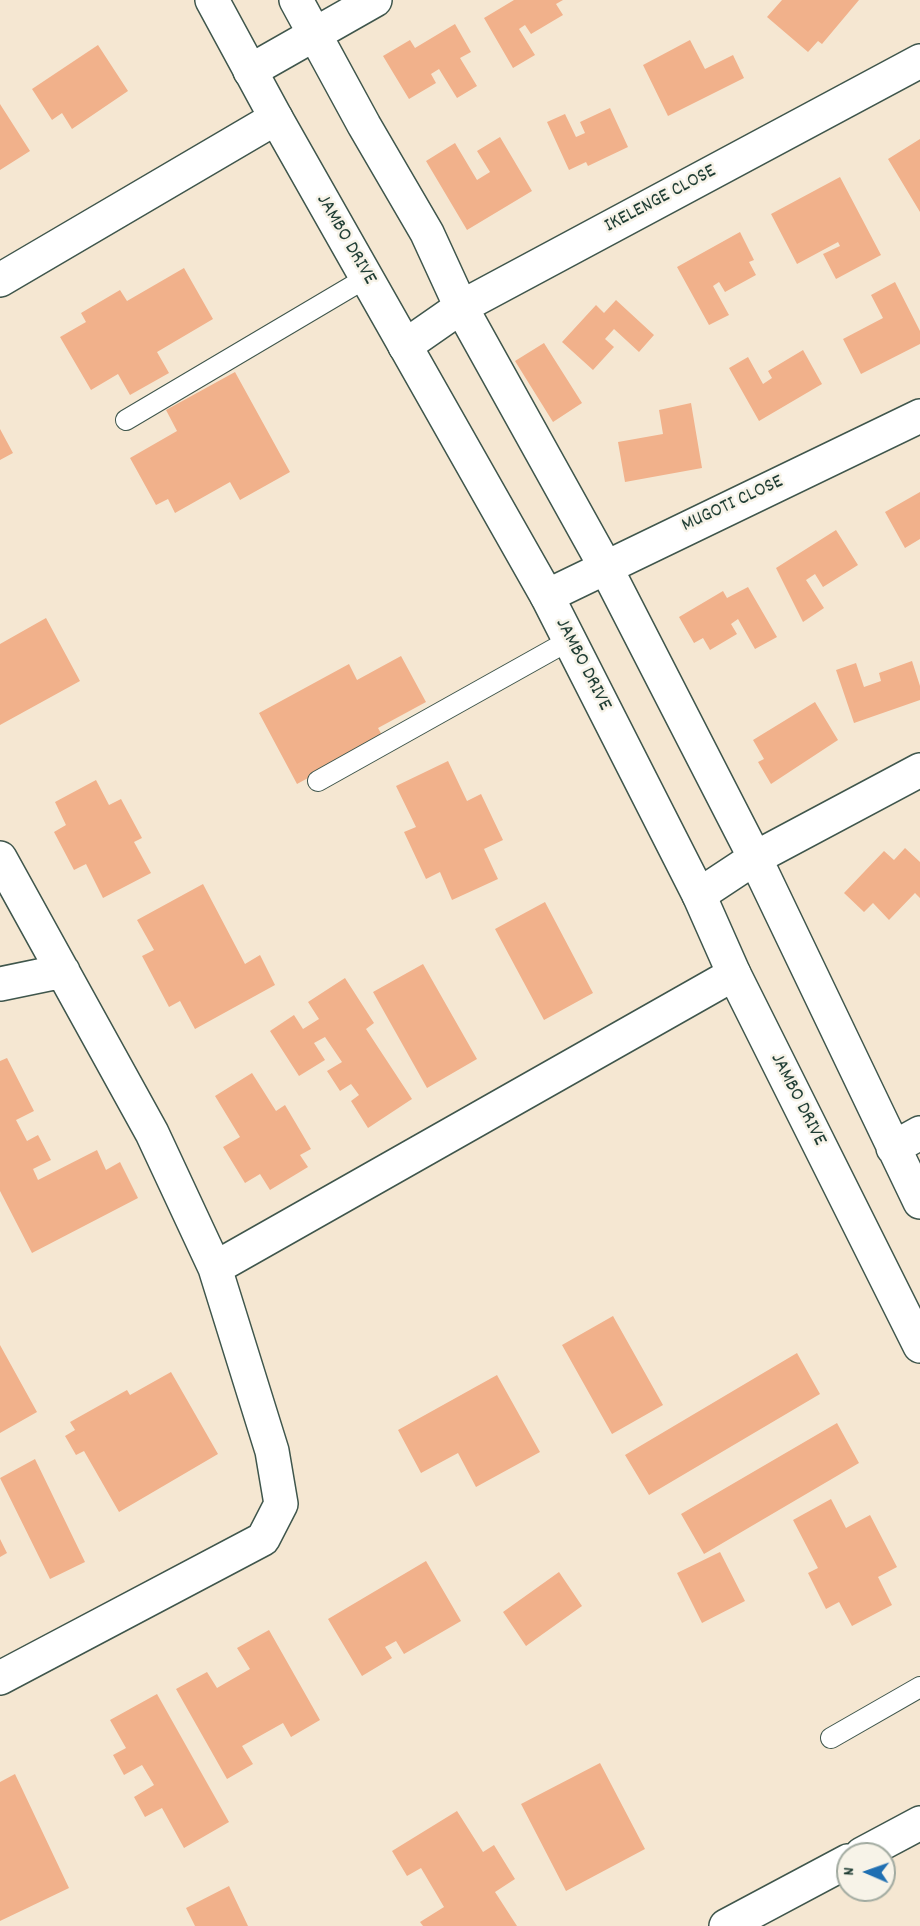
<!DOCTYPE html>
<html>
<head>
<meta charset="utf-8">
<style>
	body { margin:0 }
	#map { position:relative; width:920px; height:1926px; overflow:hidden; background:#f5e7d2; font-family:Dekko,sans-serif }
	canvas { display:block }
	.north { position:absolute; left:836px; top:1842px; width:60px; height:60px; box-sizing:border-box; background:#f7f3e8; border:2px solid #a1aaa0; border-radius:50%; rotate:272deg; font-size:16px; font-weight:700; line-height:24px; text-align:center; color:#1f3d34 }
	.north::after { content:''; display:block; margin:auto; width:21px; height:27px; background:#1f6fb2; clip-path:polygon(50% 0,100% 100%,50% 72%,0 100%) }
</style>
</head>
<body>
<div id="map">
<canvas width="920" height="1926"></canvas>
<div class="north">N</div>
</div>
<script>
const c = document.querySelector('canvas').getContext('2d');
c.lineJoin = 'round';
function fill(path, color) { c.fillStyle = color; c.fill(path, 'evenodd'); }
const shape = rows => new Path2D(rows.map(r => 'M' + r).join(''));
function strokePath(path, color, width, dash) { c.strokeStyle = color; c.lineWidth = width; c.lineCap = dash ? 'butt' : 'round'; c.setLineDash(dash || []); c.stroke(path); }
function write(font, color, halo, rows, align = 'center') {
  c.font = font + ' Dekko,sans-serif'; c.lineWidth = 5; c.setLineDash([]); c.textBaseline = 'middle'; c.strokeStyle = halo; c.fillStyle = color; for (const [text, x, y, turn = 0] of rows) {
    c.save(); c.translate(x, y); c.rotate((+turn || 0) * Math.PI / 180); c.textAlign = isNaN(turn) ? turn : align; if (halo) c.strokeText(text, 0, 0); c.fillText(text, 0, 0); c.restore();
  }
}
fill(shape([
	[514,0,563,0,556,4,563,15,531,34,525,25,519,29,535,55,513,68,484,18],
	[782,0,859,0,822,44,818,41,808,52,767,17],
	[455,24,471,52,460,58,477,86,457,98,439,69,431,74,436,83,409,99,383,56,410,40,415,48],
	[690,40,705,69,733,55,744,78,668,116,643,65],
	[98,45,128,91,72,129,62,113,52,120,32,89],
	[0,104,30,151,0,170],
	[610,108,628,147,588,166,586,162,569,170,547,122,565,114,576,137,585,133,580,122],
	[500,137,532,191,467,230,426,161,455,143,477,180,490,172,477,151],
	[920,139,920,212,888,159],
	[840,177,881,255,836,279,823,254,840,246,838,242,797,264,771,214],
	[740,232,754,260,749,262,756,275,725,292,719,282,713,286,729,315,709,325,677,267],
	[184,268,213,319,157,352,169,373,130,395,118,374,91,390,60,337,86,322,81,313,120,290,127,301],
	[895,282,920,331,920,344,861,374,843,339,883,318,871,295],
	[616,300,654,335,639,352,614,329,605,339,614,347,593,370,562,342,596,305,604,313],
	[544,343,582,403,553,422,515,361],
	[803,350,822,384,759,421,729,368,748,357,763,384,772,378,768,371],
	[235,372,290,472,240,500,230,482,175,513,168,499,156,505,130,458,177,431,166,410],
	[691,403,702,468,625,482,618,442,663,434,659,410],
	[0,429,13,453,0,460],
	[920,492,920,539,905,548,885,512],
	[836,530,858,565,823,587,815,574,806,580,824,608,803,622,776,568],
	[748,587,777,637,755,649,738,619,731,624,737,634,710,650,703,638,694,643,679,617,723,591,727,598],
	[46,618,80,681,0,725,0,644],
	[401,656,426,702,378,728,383,737,297,784,259,713,349,664,357,680],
	[912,661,920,686,920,700,854,723,836,670,856,663,864,687,881,681,879,673],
	[815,702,838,740,771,784,758,762,764,759,753,740],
	[448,761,467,801,481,794,503,840,484,849,498,879,452,900,440,872,426,879,404,832,416,827,396,786],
	[96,780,109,805,121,799,142,838,134,842,151,873,103,898,86,864,74,870,54,832,66,825,55,802],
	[905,848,920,862,920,898,915,893,889,920,873,903,864,912,844,893,884,851,894,860],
	[203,884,245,964,260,955,275,985,195,1029,180,1001,169,1007,142,956,154,950,137,920],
	[545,902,593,993,544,1020,495,929],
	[423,964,477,1059,427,1088,373,992],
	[345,978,374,1023,366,1029,412,1099,368,1128,351,1101,359,1095,351,1084,340,1091,327,1071,342,1062,325,1037,314,1043,325,1060,299,1076,270,1031,294,1015,303,1029,319,1019,308,1002],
	[7,1058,34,1111,16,1120,27,1141,38,1135,51,1160,33,1169,38,1180,97,1150,106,1170,120,1162,138,1198,32,1253,0,1191,0,1061],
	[252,1073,276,1111,285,1105,311,1149,300,1155,308,1167,270,1190,260,1174,245,1183,223,1147,240,1137,215,1096],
	[613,1316,663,1405,612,1434,562,1345],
	[0,1345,37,1412,0,1433],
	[797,1353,820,1394,649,1495,625,1455],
	[171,1372,218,1454,119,1512,84,1451,76,1455,65,1436,75,1430,70,1422,127,1390,130,1395],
	[497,1375,540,1452,476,1487,458,1453,421,1473,398,1430],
	[837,1423,859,1463,704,1554,681,1514],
	[35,1459,85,1562,50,1579,0,1478],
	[831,1499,846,1528,870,1515,897,1567,878,1577,892,1605,852,1626,839,1602,826,1609,808,1573,818,1568,793,1520],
	[0,1539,7,1553,0,1557],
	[720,1552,745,1601,702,1623,677,1573],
	[426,1561,461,1621,404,1654,396,1641,385,1647,392,1658,362,1676,328,1619],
	[559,1572,582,1606,526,1646,503,1612],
	[269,1630,320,1720,291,1737,283,1723,242,1746,253,1764,227,1779,176,1689,207,1672,217,1688,250,1669,237,1648],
	[157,1694,229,1822,184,1848,162,1808,145,1817,134,1797,154,1785,142,1765,124,1775,113,1755,126,1748,110,1720],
	[600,1763,645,1849,566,1891,521,1804],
	[15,1774,69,1888,0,1921,0,1782],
	[457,1811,483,1852,494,1845,515,1879,495,1892,517,1926,423,1926,420,1922,444,1907,421,1868,407,1876,392,1851],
	[229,1886,248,1926,195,1926,186,1908]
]), '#f1b18b');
const service = shape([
	[126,420,366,278],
	[318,781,570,640],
	[831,1738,920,1687]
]);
const minor = shape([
	[296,0,364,125,427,233,461,307,605,566,755,858,920,1202],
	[250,71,375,0],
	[0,280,276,118],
	[405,346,461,307,920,61],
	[547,596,920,416],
	[0,858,152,1133,215,1268,272,1451,281,1504,263,1539,0,1678],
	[699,895,755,858,920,770],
	[0,984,63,971],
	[893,1148,920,1133],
	[215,1268,734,974],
	[862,1854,920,1823],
	[726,1926,848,1861]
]);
const tertiary = shape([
	[212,0,276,118,547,596,699,895,734,974,920,1346]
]);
strokePath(service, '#3f564c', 22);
strokePath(minor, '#3f564c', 36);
strokePath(tertiary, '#3f564c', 36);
strokePath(service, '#fff', 20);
strokePath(minor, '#fff', 33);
strokePath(tertiary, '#fff', 33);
write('20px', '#1f3d34', '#f7f3e8', [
	["IKELENGE CLOSE",661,200,-28],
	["JAMBO DRIVE",345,240,60],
	["MUGOTI CLOSE",733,505,-25],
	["JAMBO DRIVE",582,665,63],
	["JAMBO DRIVE",797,1100,63]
]);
</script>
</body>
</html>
